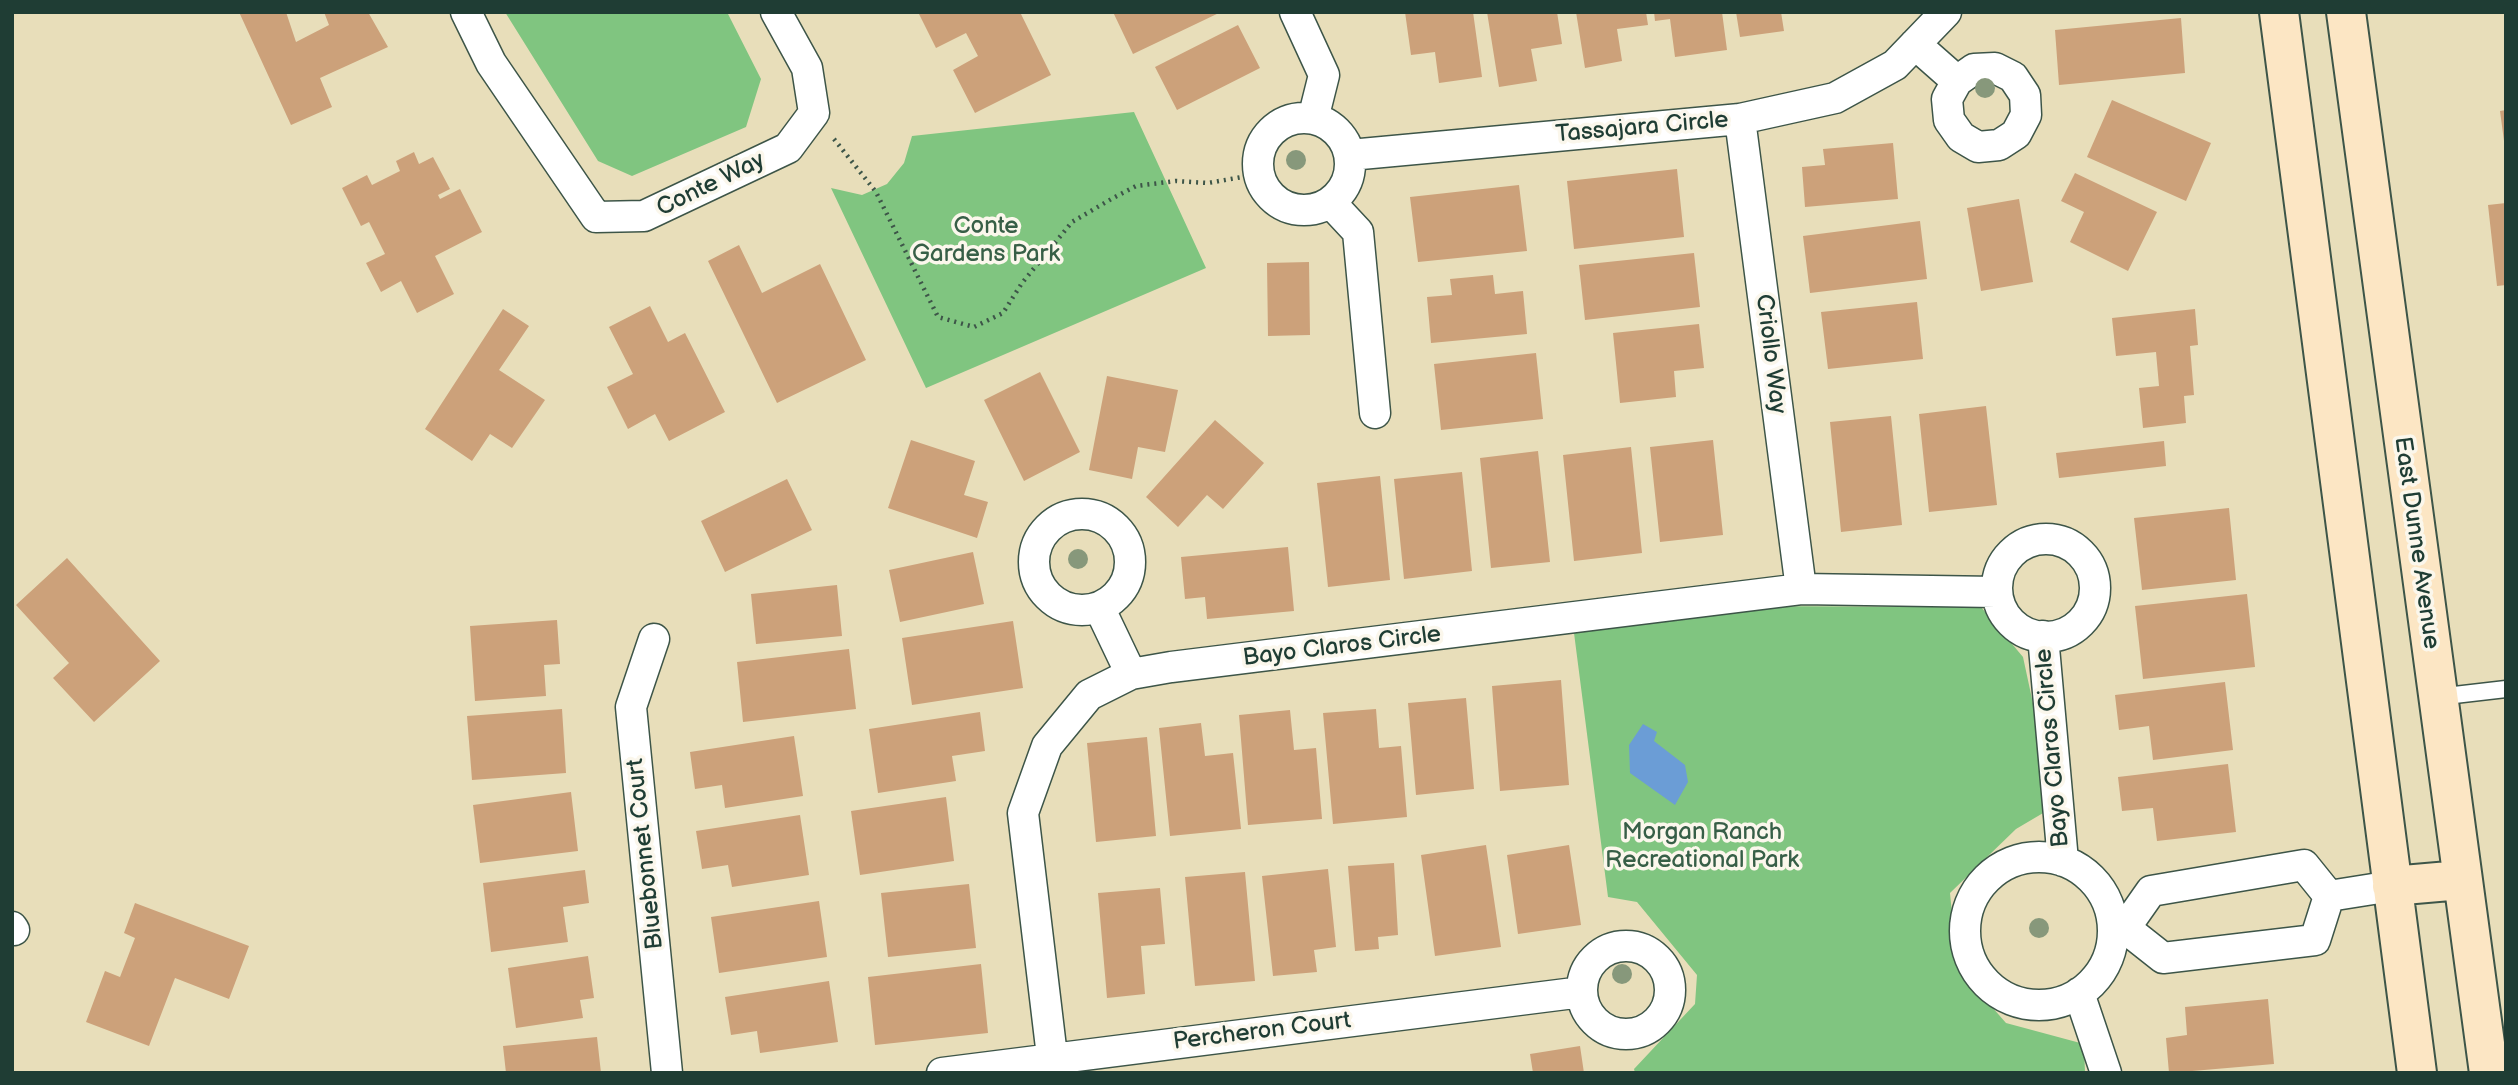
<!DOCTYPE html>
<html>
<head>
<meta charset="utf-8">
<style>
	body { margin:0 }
	#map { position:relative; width:2518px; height:1085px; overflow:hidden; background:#e8deba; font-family:"Balsamiq Sans",sans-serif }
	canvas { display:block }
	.frame { position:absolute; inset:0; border:14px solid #1f3d34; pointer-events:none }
</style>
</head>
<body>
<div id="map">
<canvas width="2518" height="1085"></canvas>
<div class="frame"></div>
</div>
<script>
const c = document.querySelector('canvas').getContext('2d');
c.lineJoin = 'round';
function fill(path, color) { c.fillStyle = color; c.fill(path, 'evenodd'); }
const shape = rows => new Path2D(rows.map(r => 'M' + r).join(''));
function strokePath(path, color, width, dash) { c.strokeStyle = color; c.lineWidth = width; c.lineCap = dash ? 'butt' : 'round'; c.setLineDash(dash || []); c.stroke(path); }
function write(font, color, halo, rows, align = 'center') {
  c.font = font + ' "Balsamiq Sans",sans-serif'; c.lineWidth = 7; c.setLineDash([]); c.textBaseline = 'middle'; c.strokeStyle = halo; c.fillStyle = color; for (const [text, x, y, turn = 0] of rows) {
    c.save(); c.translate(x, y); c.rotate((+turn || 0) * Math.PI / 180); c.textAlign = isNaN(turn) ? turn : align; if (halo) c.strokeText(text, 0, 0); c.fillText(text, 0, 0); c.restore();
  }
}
fill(shape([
	[505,12,727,12,761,79,746,127,632,176,598,161],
	[1134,112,1206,268,926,388,831,188,862,195,887,184,904,163,912,136],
	[1733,606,1981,607,2023,657,2055,806,2016,829,1950,893,1957,967,2006,1023,2084,1044,2085,1073,1635,1073,1634,1069,1695,1004,1697,975,1637,902,1608,897,1574,633]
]), '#80c580');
fill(shape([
	[1643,724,1657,732,1654,741,1685,765,1688,782,1675,805,1630,773,1629,745]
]), '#6b9dd6');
fill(shape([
	[239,12,286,12,296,42,329,25,324,12,368,12,388,47,320,78,332,107,291,125],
	[918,12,1020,12,1051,75,975,113,953,70,978,56,966,33,936,48],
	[1113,12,1221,12,1133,54],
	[1405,12,1473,12,1482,77,1439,83,1435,52,1411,55],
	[1487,12,1557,12,1562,44,1531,49,1537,81,1499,87],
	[1576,12,1646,12,1648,25,1617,29,1622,61,1585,68],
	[1654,12,1722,12,1727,50,1675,57,1670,19,1655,21],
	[1736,12,1781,12,1784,31,1740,37],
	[2181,18,2185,73,2059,85,2055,30],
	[1238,25,1260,68,1177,110,1155,67],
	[2112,100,2211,143,2186,201,2087,157],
	[2506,110,2506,141,2504,141,2500,111],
	[1893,143,1898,199,1805,207,1802,167,1825,165,1823,149],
	[414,152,419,164,433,157,450,189,438,195,440,199,460,189,482,232,435,256,454,294,417,313,401,281,381,292,366,263,385,254,369,222,361,226,342,188,367,175,372,185,400,171,396,161],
	[1677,169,1684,237,1574,249,1567,181],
	[2075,173,2157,212,2128,271,2070,242,2084,212,2061,201],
	[1519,185,1527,251,1418,262,1410,197],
	[2019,199,2033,282,1981,291,1967,208],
	[2506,203,2506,285,2497,286,2488,205],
	[1920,221,1927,279,1810,293,1803,236],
	[739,245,762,293,820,264,866,360,777,403,708,261],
	[1694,253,1700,307,1585,320,1579,265],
	[1309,262,1310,335,1268,336,1267,263],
	[1493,275,1495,294,1523,291,1527,334,1431,343,1427,297,1452,295,1450,279],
	[1917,302,1923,359,1828,369,1821,312],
	[650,306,668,342,685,333,725,412,669,441,655,414,628,429,607,387,633,374,609,327],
	[503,309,529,326,499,370,545,400,512,448,490,434,472,461,425,429],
	[2195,309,2198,345,2190,346,2194,395,2184,396,2186,423,2143,428,2139,388,2159,386,2156,352,2116,356,2112,318],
	[1699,324,1704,368,1674,371,1676,397,1620,403,1613,333],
	[1536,353,1543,419,1441,430,1434,364],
	[1040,372,1080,452,1024,481,984,400],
	[1107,376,1178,390,1165,452,1138,447,1132,479,1089,470],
	[1986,406,1997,505,1929,512,1919,414],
	[1891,416,1902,525,1841,532,1830,422],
	[1215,420,1264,463,1223,509,1207,495,1178,527,1146,497],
	[911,440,975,461,964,495,988,502,977,538,888,508],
	[1713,440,1723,535,1660,542,1650,447],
	[2164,441,2166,466,2059,478,2056,453],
	[1631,447,1642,553,1574,561,1563,455],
	[1538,451,1550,562,1491,568,1480,458],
	[1462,472,1472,571,1404,579,1394,479],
	[1380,476,1390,580,1328,587,1317,483],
	[787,479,812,530,725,572,701,521],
	[2229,508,2236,580,2142,590,2134,518],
	[1288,547,1294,611,1207,619,1205,597,1185,599,1181,557],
	[973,552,984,604,900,622,889,570],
	[67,558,160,661,94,722,53,678,69,663,16,605],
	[837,585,842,636,756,644,751,594],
	[2247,594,2255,667,2143,679,2135,606],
	[557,620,560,664,544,665,546,696,475,701,470,626],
	[1013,621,1023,688,912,705,902,638],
	[849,649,856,709,743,722,737,662],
	[1561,680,1569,785,1500,791,1492,686],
	[2225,682,2233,750,2153,760,2149,726,2119,730,2115,695],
	[1466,698,1474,789,1416,795,1408,703],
	[562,709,566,773,472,780,467,716],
	[1376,709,1379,748,1401,746,1407,817,1333,824,1323,713],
	[1290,710,1294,750,1316,748,1322,819,1248,825,1239,715],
	[980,712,985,751,952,756,956,781,878,793,869,729],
	[1201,723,1205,756,1233,753,1241,829,1170,836,1159,728],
	[794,736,803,796,725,808,722,785,695,789,690,752],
	[1147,737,1156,836,1096,842,1087,743],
	[2228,764,2236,832,2157,841,2153,808,2122,811,2118,777],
	[571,792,578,851,480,863,473,805],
	[946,797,954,861,860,875,851,811],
	[800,815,809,875,732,887,728,865,702,869,696,831],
	[1486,845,1501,947,1435,956,1421,855],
	[1569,845,1581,925,1518,934,1507,855],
	[1394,863,1398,935,1378,937,1379,949,1355,951,1348,866],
	[1328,869,1336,947,1314,950,1317,972,1273,976,1262,876],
	[585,870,589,903,563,907,568,942,491,952,483,883],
	[1245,872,1255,981,1195,986,1185,877],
	[969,884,976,948,888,957,881,893],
	[1160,888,1165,944,1141,946,1145,994,1107,998,1098,893],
	[819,901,827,957,719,973,711,917],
	[135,903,249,946,229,999,175,978,149,1046,86,1022,105,971,120,977,135,938,124,933],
	[588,956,594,998,580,1000,583,1018,516,1028,508,968],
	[981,964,988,1033,875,1045,868,977],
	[829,981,838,1042,760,1053,757,1031,731,1035,725,997],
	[2268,999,2274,1064,2169,1073,2166,1038,2187,1035,2185,1007],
	[597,1037,601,1073,506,1073,503,1046],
	[1580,1046,1584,1073,1533,1073,1530,1054]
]), '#cca17a');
const service = shape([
	[2437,697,2506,689]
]);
const minor = shape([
	[466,12,491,63,596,217,644,216,788,148,814,113,807,68,776,12],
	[1295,12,1324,75,1313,119],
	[1915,44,1957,81,1974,69,1995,68,2013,77,2025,95,2026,115,2016,134,1999,145,1978,147,1961,137,1949,120,1947,99,1957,81],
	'1258 164a46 46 0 1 1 92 0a46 46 0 1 1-92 0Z',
	[1740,119,1801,589],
	[1350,155,1740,119,1835,98,1895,65,1946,12],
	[1330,202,1358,232,1375,413],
	'1034 562a48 48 0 1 1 96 0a48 48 0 1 1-96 0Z',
	'1997 588a49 49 0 1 1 98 0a49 49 0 1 1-98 0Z',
	[1099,607,1131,674],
	[2043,636,2063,861],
	[654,639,631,707,667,1073],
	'1965 931a74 74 0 1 1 148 0a74 74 0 1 1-148 0Z',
	[2329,896,2392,886],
	[12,927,14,930],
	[2113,928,2125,928,2163,958,2315,940,2329,896],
	[2125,928,2151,891,2304,865,2329,896],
	'1582 990a44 44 0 1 1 88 0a44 44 0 1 1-88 0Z',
	[2079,993,2106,1073],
	[942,1073,1582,992],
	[1054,1073,1023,813,1047,746,1089,695,1131,674,1171,667,1801,589,1996,592]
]);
const secondary = shape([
	[2279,12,2417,1073],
	[2346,12,2489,1073],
	[2392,886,2461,880]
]);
strokePath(service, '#3d5548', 19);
strokePath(minor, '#3d5548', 33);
strokePath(secondary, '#3d5548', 42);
strokePath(shape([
	[834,139,876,192,938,317,974,327,1003,313,1022,283,1072,222,1113,198,1136,186,1176,181,1208,183,1259,174]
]), '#3d5548', 4.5, [2, 5]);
strokePath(service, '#fff', 16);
strokePath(minor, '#fff', 30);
strokePath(secondary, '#fce6c4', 38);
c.fillStyle = '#87987b';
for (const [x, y] of [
	[1985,88],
	[1296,160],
	[1078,559],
	[2039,928],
	[1622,974]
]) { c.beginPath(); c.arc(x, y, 10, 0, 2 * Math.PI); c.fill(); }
write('24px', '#1f3d34', '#fbf7ec', [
	["Tassajara Circle",1642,128,-5],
	["Conte Way",711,185,-26],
	["Criollo Way",1770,354,83],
	["East Dunne Avenue",2416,543,82],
	["Bayo Claros Circle",1342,647,-7],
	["Bayo Claros Circle",2053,748,-95],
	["Bluebonnet Court",646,854,-96],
	["Percheron Court",1262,1032,-7]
]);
write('24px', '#375f47', '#fbf7ec', [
	["Conte",986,227],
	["Gardens Park",986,255],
	["Morgan Ranch",1702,833],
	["Recreational Park",1702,861]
]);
</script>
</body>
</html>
